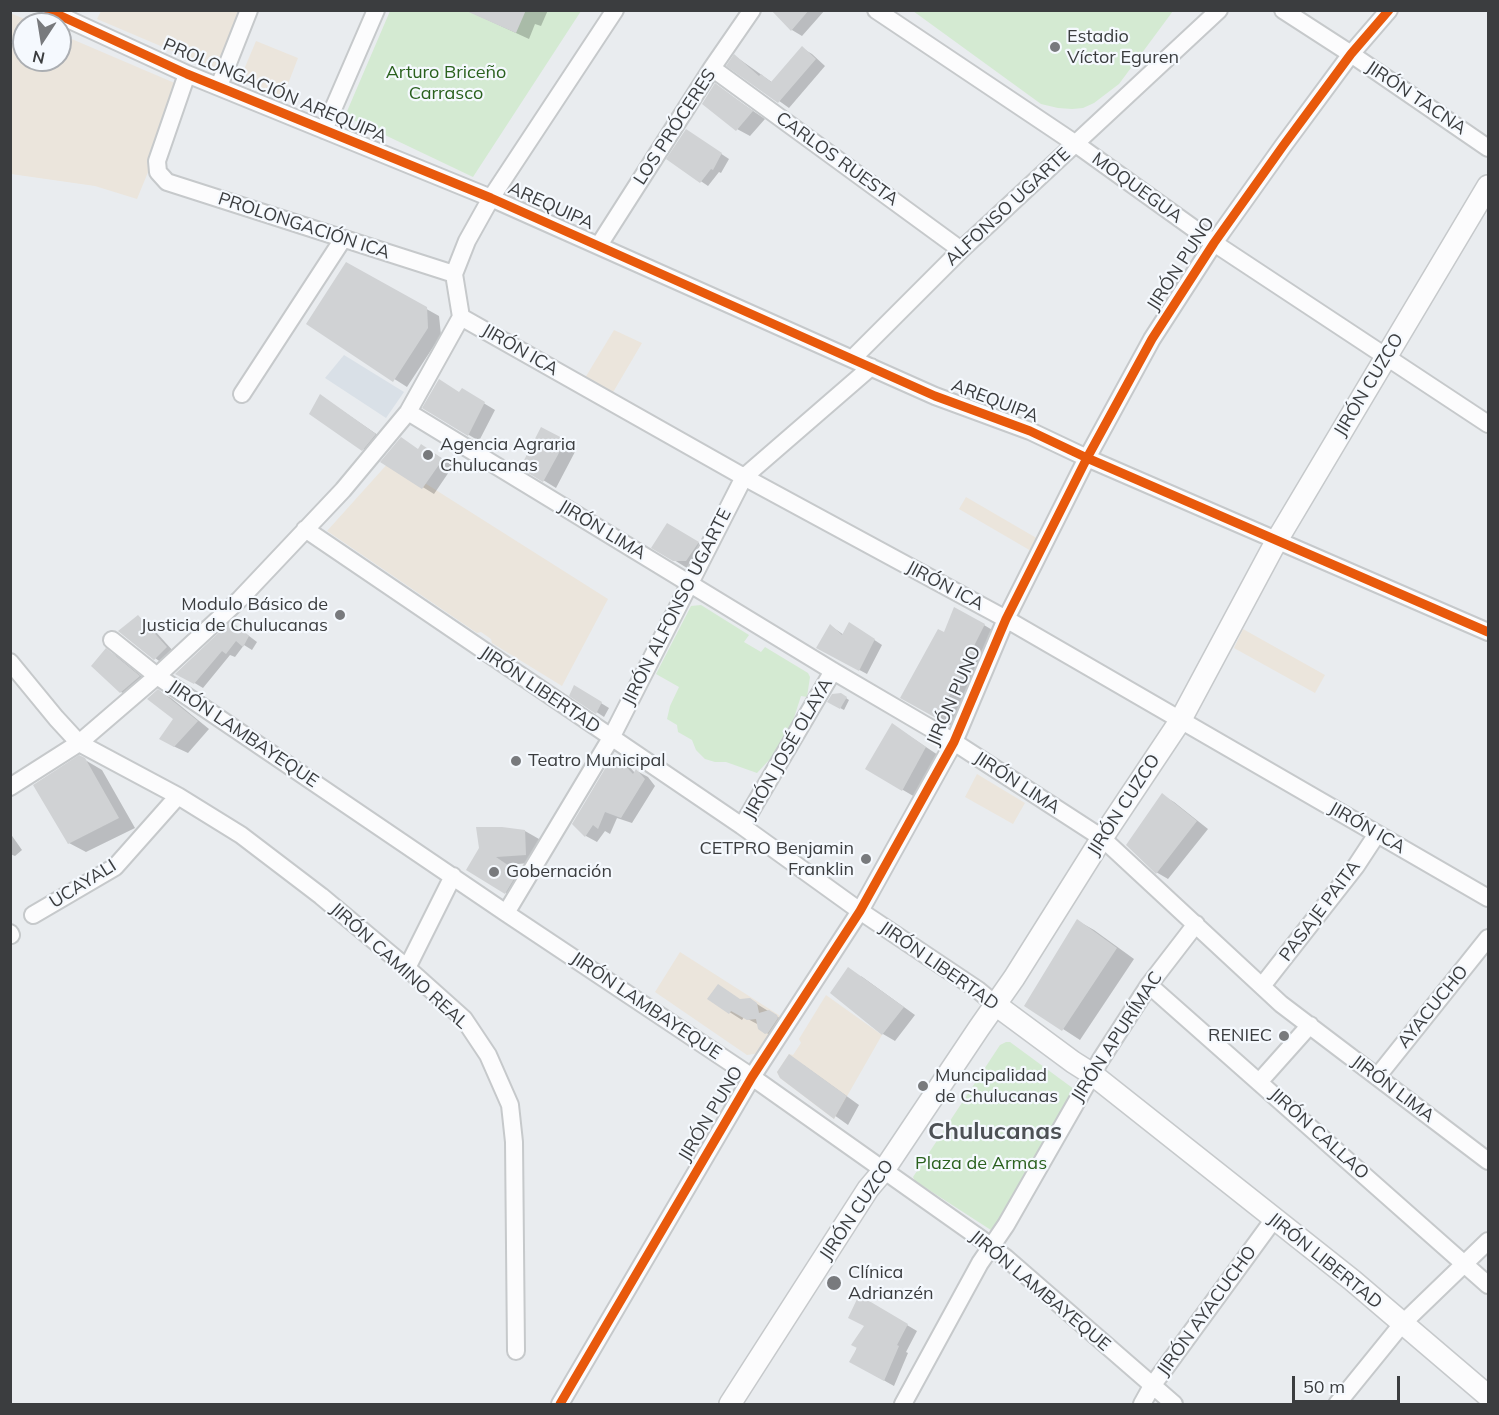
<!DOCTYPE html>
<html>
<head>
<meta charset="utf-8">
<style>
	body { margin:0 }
	#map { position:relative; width:1499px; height:1415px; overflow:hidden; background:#e9ecef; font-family:Mulish,sans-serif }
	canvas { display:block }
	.frame { position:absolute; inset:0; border:12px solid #3b3d3f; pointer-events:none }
	.north { position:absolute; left:12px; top:12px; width:60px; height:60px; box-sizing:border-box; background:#f5f9fe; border:2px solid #abaeb2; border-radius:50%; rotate:192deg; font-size:16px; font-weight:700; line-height:24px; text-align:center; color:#3b3d3f }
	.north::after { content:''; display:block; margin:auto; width:21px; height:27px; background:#787a7d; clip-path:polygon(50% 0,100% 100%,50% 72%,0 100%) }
	.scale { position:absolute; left:1292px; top:1376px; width:108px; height:27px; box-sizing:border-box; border:3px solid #3b3d3f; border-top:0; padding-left:8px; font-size:18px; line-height:21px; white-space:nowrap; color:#3b3d3f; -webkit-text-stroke:4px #f5f9fe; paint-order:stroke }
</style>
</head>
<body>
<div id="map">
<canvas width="1499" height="1415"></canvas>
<div class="frame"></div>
<div class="north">N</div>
<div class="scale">50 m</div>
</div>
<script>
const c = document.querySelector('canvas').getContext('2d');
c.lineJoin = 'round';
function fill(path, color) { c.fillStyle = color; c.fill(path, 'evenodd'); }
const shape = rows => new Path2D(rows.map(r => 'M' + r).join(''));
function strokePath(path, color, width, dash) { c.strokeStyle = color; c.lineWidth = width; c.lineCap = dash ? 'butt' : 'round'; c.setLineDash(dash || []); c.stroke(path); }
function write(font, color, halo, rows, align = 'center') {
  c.font = font + ' Mulish,sans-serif'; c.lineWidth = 4.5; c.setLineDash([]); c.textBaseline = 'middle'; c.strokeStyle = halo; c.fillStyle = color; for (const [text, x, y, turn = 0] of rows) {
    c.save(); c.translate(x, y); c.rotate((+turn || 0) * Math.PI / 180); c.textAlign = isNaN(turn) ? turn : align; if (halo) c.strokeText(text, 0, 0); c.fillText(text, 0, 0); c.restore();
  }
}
fill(shape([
	[344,355,404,392,386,418,325,378]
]), '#d9e0e7');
fill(shape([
	[101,11,242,11,217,70,97,19],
	[10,13,37,24,24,24,24,60,60,60,60,34,177,84,181,92,137,199,95,186,11,174],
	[256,41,298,58,283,97,240,79],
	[614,330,642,343,612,394,585,378],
	[390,461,608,599,562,686,492,643,491,639,481,632,477,633,327,531],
	[966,497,1045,543,1038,555,959,509],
	[1243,629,1325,675,1315,693,1234,648],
	[977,774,1025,803,1013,824,965,797],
	[680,952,785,1019,761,1053,747,1055,655,992],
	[826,995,882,1035,834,1119,780,1078,777,1072,789,1054,793,1055,801,1043,799,1039]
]), '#ebe5dc');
fill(shape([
	[390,11,581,11,473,177,345,116],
	[913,11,1173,11,1119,84,1094,103,1083,108,1072,109,1058,108,1041,104],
	[701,605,749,635,744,642,761,652,765,647,808,673,810,677,807,697,801,696,792,724,784,740,772,757,757,773,726,762,715,762,705,759,696,750,692,740,678,732,677,725,667,719,670,706,679,687,656,674,691,606],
	[1006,1042,1010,1042,1078,1092,994,1232,915,1181,913,1177,1000,1045]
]), '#d4ead2');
fill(shape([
	[466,10,548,10,541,26,535,24,529,39],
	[774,10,825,10,802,36,792,30],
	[802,48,812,54,825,66,789,108,729,65,735,56,773,83],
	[715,85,765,119,750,136,737,129],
	[693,135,729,159,721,173,719,172,708,186,668,159],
	[346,264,439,316,441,335,407,387,308,324],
	[462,390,495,410,479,441,424,408,460,393],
	[321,396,388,442,375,457,363,449],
	[565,441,577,448,556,488,522,467],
	[418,450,432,452,453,466,434,494,382,462],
	[667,525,711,550,699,567,687,568,653,547],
	[138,617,146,621,174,652,163,664,120,631],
	[232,623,257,642,252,650,244,645,235,657,230,655,203,688,178,673],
	[984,625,999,634,952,726,902,698,945,634],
	[831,626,844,635,858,629,882,645,867,674,818,648],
	[106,650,118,657,151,684,133,699,121,692],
	[575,687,609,708,604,717,571,695],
	[158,691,171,698,209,729,188,753,173,746,175,719],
	[840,694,849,700,844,710,829,702],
	[893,725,938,755,915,797,867,769],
	[80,757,102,770,135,828,86,852,69,843],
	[615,758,627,764,635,773,637,771,648,777,655,786,632,823,617,818,610,834,605,831,597,842,586,836,574,823],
	[1162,795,1174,802,1208,829,1168,879,1156,872],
	[525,831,539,839,540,862,507,865,532,881,520,901,468,870],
	[10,833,22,850,15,856,10,854],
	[1078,921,1094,930,1134,959,1080,1040,1026,1005],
	[861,976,915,1015,895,1041,883,1034],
	[709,999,749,999,789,1024,779,1040,765,1032,759,1025,744,1017,742,1020],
	[802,1064,859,1105,848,1125,781,1077],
	[860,1297,917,1331,906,1352,908,1353,894,1386,851,1362,866,1326]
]), '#0003');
fill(shape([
	[464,10,526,10,516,33],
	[771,10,809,10,791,31],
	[802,46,816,59,778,103,726,66,734,54,759,76,761,74,771,82],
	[715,83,753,111,736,131,702,104],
	[686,129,722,153,713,170,711,169,700,183,666,159],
	[346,262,427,307,428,328,393,382,306,324],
	[439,379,459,392,462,388,485,402,468,436,422,408],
	[320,394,376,434,362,451,309,414],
	[541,427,566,440,543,482,520,468],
	[401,437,418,449,421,444,443,459,422,489,380,462],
	[667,523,699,542,686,561,673,561,651,548],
	[954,607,985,624,973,648,976,650,936,718,900,698,938,629,944,632],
	[138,615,167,647,154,660,118,631],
	[231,621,249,636,243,647,236,641,226,654,222,651,194,684,175,674],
	[849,622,875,639,859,671,816,648,830,624,842,635],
	[106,648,140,676,120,693,91,666],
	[574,685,602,702,596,714,569,696],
	[158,689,198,721,174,747,159,739,173,719,147,699],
	[841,693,847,697,840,709,827,702,832,694],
	[892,723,926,747,902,791,865,769],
	[79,755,85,758,119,818,68,844,33,785],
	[616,756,633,774,636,769,645,779,621,818,605,812,598,829,593,825,585,837,572,824,612,757],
	[1162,793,1197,821,1156,874,1126,845],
	[476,827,502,827,525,830,526,855,496,857,518,872,505,894,466,870,479,848],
	[1077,919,1117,948,1062,1031,1024,1006],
	[848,967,904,1007,882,1035,830,993],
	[718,984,740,999,750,998,757,1003,759,1013,769,1010,777,1015,778,1018,768,1033,765,1034,758,1029,756,1019,747,1020,731,1011,729,1014,707,999],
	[789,1054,847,1096,834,1119,780,1078,777,1072],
	[859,1295,908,1324,897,1345,899,1346,884,1381,849,1362,857,1348,851,1345,864,1326,848,1318]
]), '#d0d2d4');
const minor = shape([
	[48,10,187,74,491,198,935,396,1030,431,1087,458,1488,632],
	[876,10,1076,144,1214,243,1488,424],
	[1283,10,1351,54,1488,148],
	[712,68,961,250],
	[187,74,157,161,158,172,167,182,454,274],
	[219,86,249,10],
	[324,130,376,10],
	[599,245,712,68,752,10],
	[461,317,744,477,1006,619,1488,898],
	[461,317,454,274,467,241,491,198,615,10],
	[853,358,961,250,1219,10],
	[242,394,343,239],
	[408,412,833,671,954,742,1102,838,1281,1004,1488,1161],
	[305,529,742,826,860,911,978,990,996,1005],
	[112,640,157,676,506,913,752,1077,981,1239,1006,1258,1174,1404],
	[10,662,56,718,79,743,178,796,241,835,321,896,407,968,464,1019,488,1055,510,1105,514,1142,516,1351],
	[10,787,79,743,157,676,240,599,343,490,408,412,461,317],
	[742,826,833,671],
	[506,913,611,738,744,477,871,367],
	[33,915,115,867,178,796],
	[10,933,11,935],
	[407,968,453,876],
	[1149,985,1488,1285],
	[1262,986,1356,866,1377,834],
	[1377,1077,1488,938],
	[1260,1081,1310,1025],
	[560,1404,752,1077,860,911,954,742,1006,619,1087,458,1152,339,1214,243,1283,146,1351,54,1389,10],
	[903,1404,980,1263,1006,1225,1101,1059,1149,985,1196,924],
	[1142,1404,1152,1386,1274,1219],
	[1337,1404,1402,1324,1488,1241]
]);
const tertiary = shape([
	[996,1005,1073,1062,1092,1074,1352,1280,1488,1396],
	[730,1404,868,1189,884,1170,979,1028,1014,978,1102,838,1180,721,1277,540,1488,186]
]);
strokePath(minor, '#c6c9cb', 20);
strokePath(tertiary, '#c6c9cb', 24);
strokePath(minor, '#fcfcfd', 16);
strokePath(tertiary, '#fcfcfd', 21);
strokePath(shape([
	[48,10,187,74,491,198,935,396,1030,431,1087,458,1488,632],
	[560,1404,752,1077,860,911,954,742,1006,619,1087,458,1152,339,1214,243,1283,146,1351,54,1389,10]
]), '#e8590c', 9);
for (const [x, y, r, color] of [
	[1055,47,6,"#787a7d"],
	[428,455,6,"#787a7d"],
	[340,615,6,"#787a7d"],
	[516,761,6,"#787a7d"],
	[866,859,6,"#787a7d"],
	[494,872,6,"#787a7d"],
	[1284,1036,6,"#787a7d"],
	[923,1086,6,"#787a7d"],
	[834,1283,8,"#787a7d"]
]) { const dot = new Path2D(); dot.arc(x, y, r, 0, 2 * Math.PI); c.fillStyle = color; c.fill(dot); strokePath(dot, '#f5f9fe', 2); }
write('18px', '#3b3d3f', '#f5f9fe', [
	["Estadio",1067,37],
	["Víctor Eguren",1067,58],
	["Agencia Agraria",440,445],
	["Chulucanas",440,466],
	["Modulo Básico de",328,605,"right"],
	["Justicia de Chulucanas",328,626,"right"],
	["Teatro Municipal",528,761],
	["CETPRO Benjamin",854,849,"right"],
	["Franklin",854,870,"right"],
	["Gobernación",506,872],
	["RENIEC",1272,1036,"right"],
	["Muncipalidad",935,1076],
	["de Chulucanas",935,1097],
	["Clínica",848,1273],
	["Adrianzén",848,1294]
], 'left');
write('18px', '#2a611e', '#f5f9fe', [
	["Arturo Briceño",446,73],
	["Carrasco",446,94],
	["Plaza de Armas",981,1164]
]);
write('18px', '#3b3d3f', '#f5f9fe', [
	["PROLONGACIÓN AREQUIPA",275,91,23],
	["JIRÓN TACNA",1416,98,34],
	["LOS PRÓCERES",675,127,-57],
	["CARLOS RUESTA",837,159,36],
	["MOQUEGUA",1137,188,36],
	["AREQUIPA",551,206,24],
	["ALFONSO UGARTE",1008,207,-43],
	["PROLONGACIÓN ICA",304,226,18],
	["JIRÓN PUNO",1181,264,-57],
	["JIRÓN ICA",520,350,30],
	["JIRÓN CUZCO",1369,385,-59],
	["AREQUIPA",995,401,21],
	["JIRÓN LIMA",602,530,31],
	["JIRÓN ICA",945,586,28],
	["JIRÓN ALFONSO UGARTE",677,607,-63],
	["JIRÓN LIBERTAD",540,690,34],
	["JIRÓN PUNO",954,696,-66],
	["JIRÓN LAMBAYEQUE",243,734,34],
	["JIRÓN JOSÉ OLAYA",788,749,-60],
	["JIRÓN LIMA",1017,783,33],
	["JIRÓN CUZCO",1124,805,-57],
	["JIRÓN ICA",1367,828,30],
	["UCAYALI",83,884,-32],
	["PASAJE PAITA",1320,911,-53],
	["JIRÓN CAMINO REAL",399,966,42],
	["JIRÓN LIBERTAD",939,966,35],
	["JIRÓN LAMBAYEQUE",646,1006,34],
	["AYACUCHO",1433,1007,-51],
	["JIRÓN APURÍMAC",1117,1037,-57],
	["JIRÓN LIMA",1393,1089,37],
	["JIRÓN PUNO",711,1114,-59],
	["JIRÓN CALLAO",1319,1134,42],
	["JIRÓN CUZCO",857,1210,-56],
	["JIRÓN LIBERTAD",1325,1261,39],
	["JIRÓN LAMBAYEQUE",1040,1291,40],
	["JIRÓN AYACUCHO",1207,1311,-54]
]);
write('bold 24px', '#4d5155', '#f5f9fe', [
	["Chulucanas",995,1132]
]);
</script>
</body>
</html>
